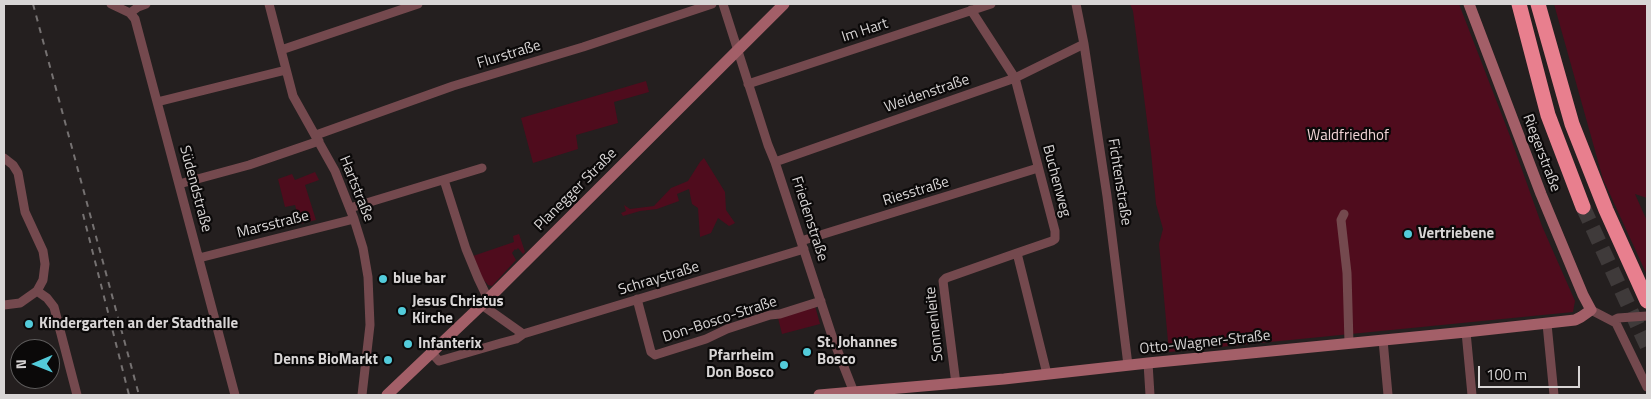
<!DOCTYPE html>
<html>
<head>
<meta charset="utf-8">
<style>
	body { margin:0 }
	#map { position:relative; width:1651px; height:399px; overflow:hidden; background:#241f1f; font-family:"Titillium Web",sans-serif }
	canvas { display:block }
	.frame { position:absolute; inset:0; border:5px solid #d8d5d5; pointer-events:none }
	.north { position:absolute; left:10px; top:339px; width:50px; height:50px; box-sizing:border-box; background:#0b0909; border:1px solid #5d5b5b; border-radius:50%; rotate:269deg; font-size:14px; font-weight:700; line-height:20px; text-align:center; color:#d8d5d5 }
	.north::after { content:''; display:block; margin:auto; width:18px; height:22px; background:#53cbda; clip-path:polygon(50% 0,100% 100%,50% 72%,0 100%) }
	.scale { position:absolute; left:1478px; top:366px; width:102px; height:22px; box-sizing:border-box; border:2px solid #d8d5d5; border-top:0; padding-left:6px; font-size:15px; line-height:18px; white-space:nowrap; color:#d8d5d5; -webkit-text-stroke:4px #0b0909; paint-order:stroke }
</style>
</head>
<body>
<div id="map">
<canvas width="1651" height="399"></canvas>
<div class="frame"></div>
<div class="north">N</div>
<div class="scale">100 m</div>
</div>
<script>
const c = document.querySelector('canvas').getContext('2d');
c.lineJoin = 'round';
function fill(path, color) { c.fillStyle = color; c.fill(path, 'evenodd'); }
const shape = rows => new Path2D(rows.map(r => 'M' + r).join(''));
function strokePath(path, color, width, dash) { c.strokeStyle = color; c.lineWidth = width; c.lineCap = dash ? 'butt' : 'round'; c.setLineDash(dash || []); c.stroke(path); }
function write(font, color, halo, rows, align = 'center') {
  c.font = font + ' "Titillium Web",sans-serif'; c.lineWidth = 4.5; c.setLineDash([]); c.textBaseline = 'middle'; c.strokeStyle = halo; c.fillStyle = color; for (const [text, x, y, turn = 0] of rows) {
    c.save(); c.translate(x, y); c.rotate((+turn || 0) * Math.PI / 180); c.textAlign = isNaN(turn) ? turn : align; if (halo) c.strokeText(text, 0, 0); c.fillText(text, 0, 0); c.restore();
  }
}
fill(shape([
	[1130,4,1459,4,1510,136,1542,226,1575,301,1573,312,1169,352,1159,244,1163,229,1156,204,1151,152,1133,11],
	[1554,4,1647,4,1647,198,1635,194,1647,221,1647,275,1603,179],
	[646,81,649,92,614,102,618,123,576,135,578,149,533,163,521,118],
	[704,158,725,192,726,210,735,223,729,226,718,218,711,233,700,237,698,208,692,204,689,189,677,194,679,201,657,209,640,211,623,216,621,213,626,211,624,205,630,209,654,206,671,188,688,181,700,162],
	[315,172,319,180,305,185,316,220,300,224,295,205,285,207,278,179,292,174,295,180],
	[519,234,525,252,523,254,518,248,516,250,515,249,512,253,516,260,492,286,488,285,482,278,473,256,514,242,513,236],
	[815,306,820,324,782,334,778,318]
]), '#4f0c1d');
strokePath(shape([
	[1583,207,1647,346]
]), '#3f3a3a', 15, [15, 8]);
strokePath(shape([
	[111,4,130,13,135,19,235,395],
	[269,4,293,96,335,171,354,219,363,248,368,277,370,325,362,395],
	[723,4,768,145,775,162,833,339,855,395],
	[1076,4,1084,44,1107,196,1128,365],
	[971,10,1015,78,1055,231,1055,239,1052,241,1017,253,1047,374],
	[130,13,138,7,146,4],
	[281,50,418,4],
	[748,84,991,4],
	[157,102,286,70],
	[316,135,453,86,583,47,712,4],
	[4,158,13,165,18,173,25,212,43,251,45,264,43,280,37,291,20,303,4,305],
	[775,162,1015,78,1084,44],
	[444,180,466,249,478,278,488,299],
	[179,184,249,165,319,141],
	[350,208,482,168],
	[1344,214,1341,220,1347,273,1349,343],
	[801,241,1038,168],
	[199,258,354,219],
	[37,291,47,298,54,307,77,395],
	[637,299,651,352,655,355,706,339,727,329,770,315,780,314,821,301],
	[482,305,523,334,804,249],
	[1591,310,1616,323,1647,387],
	[1614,320,1618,318,1647,316],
	[1547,324,1554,395],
	[1466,332,1472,395],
	[1383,340,1388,395],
	[432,353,439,361,501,343,516,339,523,334],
	[1148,363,1150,395],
	[956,384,943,281,946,278,1017,253]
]), '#74494e', 9);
strokePath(shape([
	[387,395,488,299,784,4],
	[819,395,1004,379,1148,363,1466,332,1575,320,1581,317,1591,310,1583,295,1541,194,1469,4]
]), '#a35f68', 11);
strokePath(shape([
	[1519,4,1548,115,1583,207],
	[1538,4,1572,124,1606,210,1647,301]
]), '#e87f8e', 15);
strokePath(shape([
	[33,4,139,395],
	[83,214,129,395]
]), '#757171', 2, [6, 6]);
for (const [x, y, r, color] of [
	[1408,234,5,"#53cbda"],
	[383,279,5,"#53cbda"],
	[402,311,5,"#53cbda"],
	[29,324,5,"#53cbda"],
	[408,344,5,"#53cbda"],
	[807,352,5,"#53cbda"],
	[388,360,5,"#53cbda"],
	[784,365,5,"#53cbda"]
]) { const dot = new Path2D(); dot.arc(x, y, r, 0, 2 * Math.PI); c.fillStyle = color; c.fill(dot); strokePath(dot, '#0b0909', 2); }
write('15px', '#d8d5d5', '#0b0909', [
	["Im Hart",865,31,-18],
	["Flurstraße",509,55,-17],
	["Weidenstraße",927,94,-19],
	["Riegerstraße",1541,153,69],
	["Buchenweg",1056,181,75],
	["Fichtenstraße",1119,182,81],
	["Südendstraße",195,189,75],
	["Hartstraße",356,189,68],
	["Planegger Straße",576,190,-45],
	["Riesstraße",916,192,-17],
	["Friedenstraße",809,219,72],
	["Marsstraße",273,225,-14],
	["Schraystraße",659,279,-17],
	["Don-Bosco-Straße",720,320,-18],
	["Sonnenleite",935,324,-96],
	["Otto-Wagner-Straße",1205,343,-6]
]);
write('15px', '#f0d4d6', '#0b0909', [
	["Waldfriedhof",1348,136]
]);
write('bold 15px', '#d8d5d5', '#0b0909', [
	["Vertriebene",1418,234],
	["blue bar",393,279],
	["Jesus Christus",412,302],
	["Kirche",412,319],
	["Kindergarten an der Stadthalle",39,324],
	["St. Johannes",817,343],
	["Bosco",817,360],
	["Infanterix",418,344],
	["Pfarrheim",774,356,"right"],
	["Don Bosco",774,373,"right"],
	["Denns BioMarkt",378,360,"right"]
], 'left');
</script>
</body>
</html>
